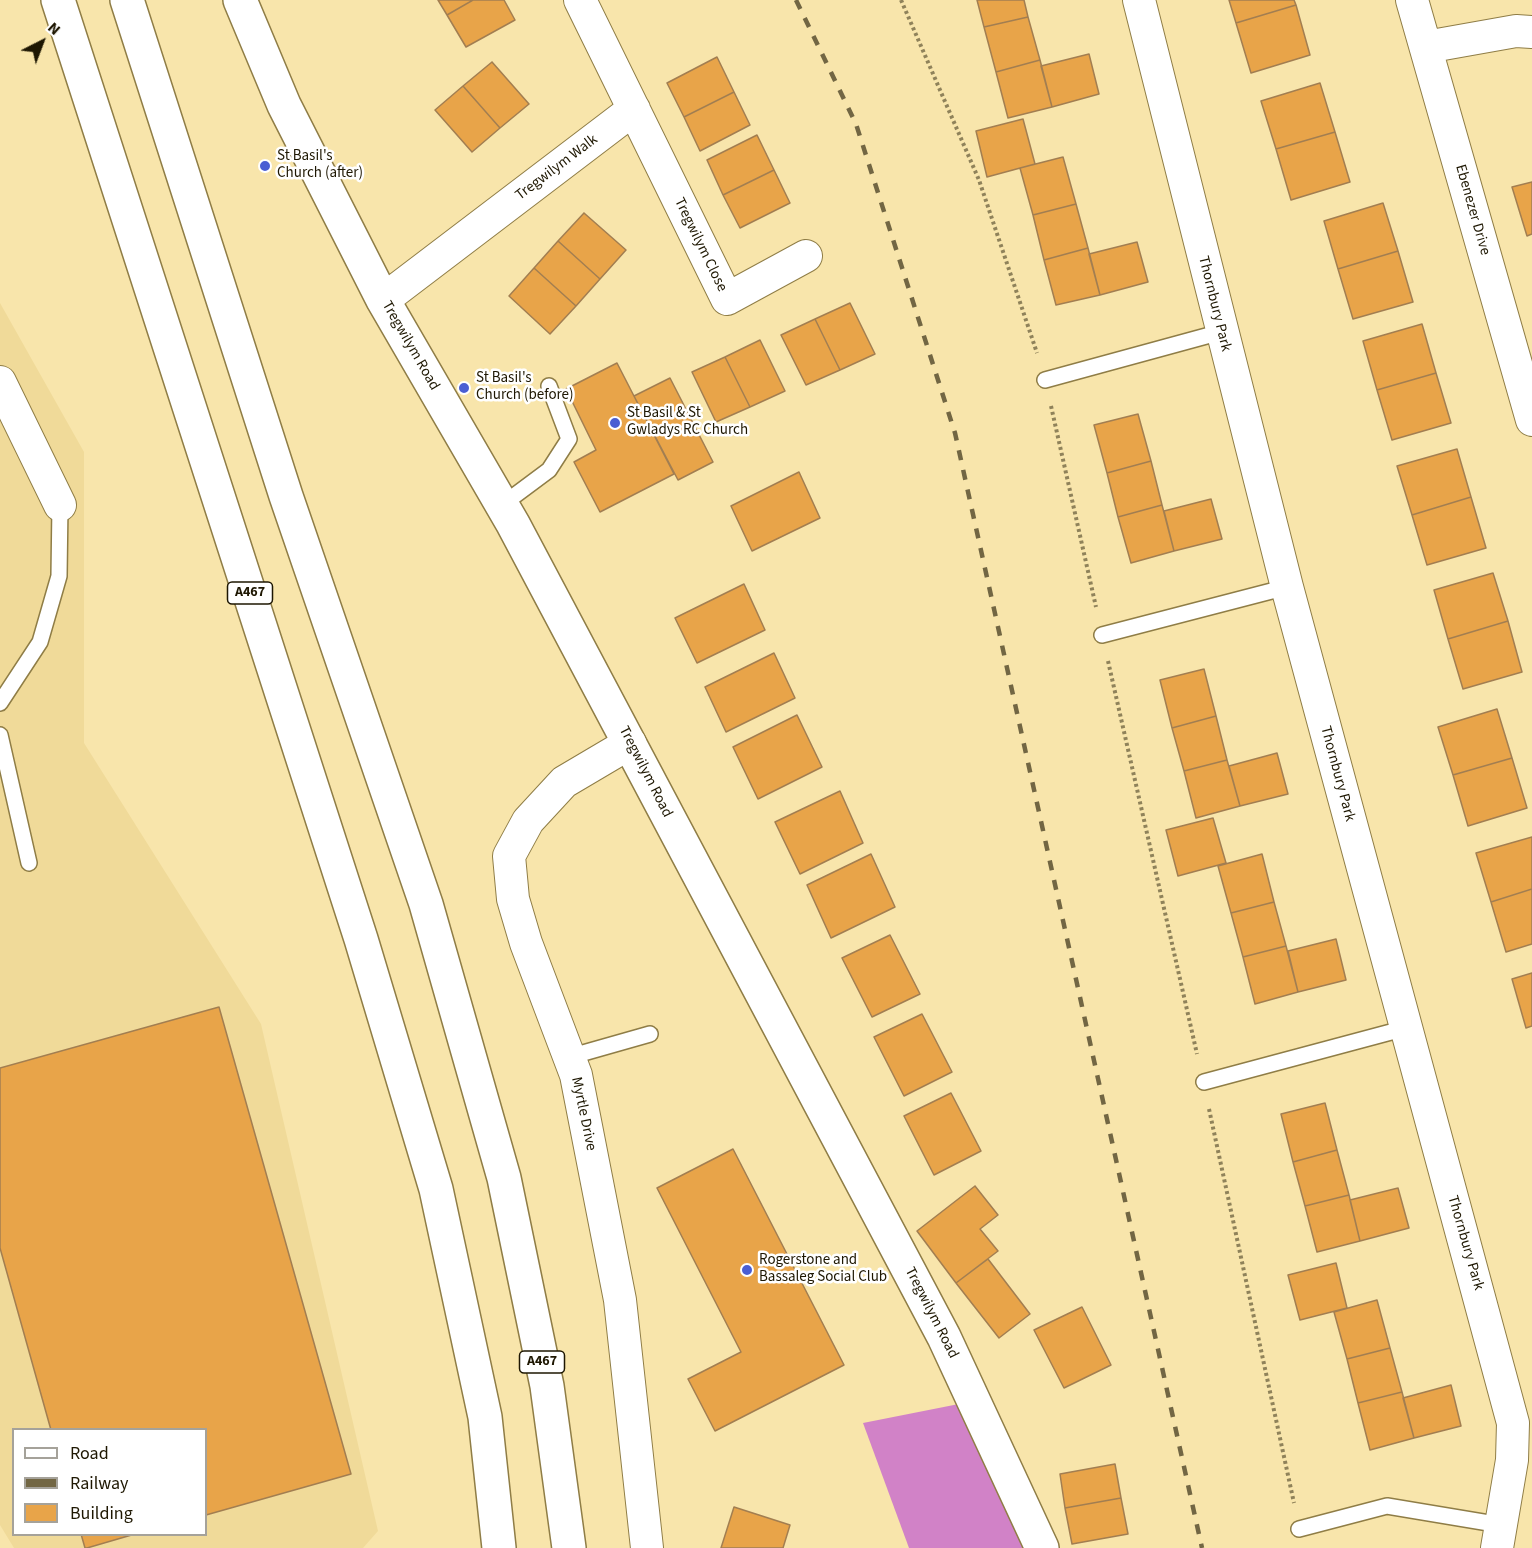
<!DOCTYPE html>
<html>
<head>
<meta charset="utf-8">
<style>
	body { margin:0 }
	#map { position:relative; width:1532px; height:1548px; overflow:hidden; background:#f8e5ab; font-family:"Source Sans 3",sans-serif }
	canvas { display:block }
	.legend { position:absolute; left:12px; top:1428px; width:195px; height:108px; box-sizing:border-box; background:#fff; border:2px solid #a5a29a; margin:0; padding:8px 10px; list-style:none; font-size:18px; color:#1e1702 }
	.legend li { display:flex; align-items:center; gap:12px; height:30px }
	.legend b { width:30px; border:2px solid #a5a29a }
	.north { position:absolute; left:12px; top:12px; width:60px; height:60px; -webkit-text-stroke:4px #fff; paint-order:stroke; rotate:42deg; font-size:16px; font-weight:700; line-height:24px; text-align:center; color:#1e1702 }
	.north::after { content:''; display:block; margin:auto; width:21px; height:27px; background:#1e1702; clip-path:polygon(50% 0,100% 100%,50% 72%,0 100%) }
</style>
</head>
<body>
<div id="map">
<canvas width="1532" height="1548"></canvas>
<ul class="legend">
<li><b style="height:8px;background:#fff"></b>Road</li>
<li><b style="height:8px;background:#726643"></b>Railway</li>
<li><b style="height:16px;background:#e8a449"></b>Building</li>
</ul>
<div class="north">N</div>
</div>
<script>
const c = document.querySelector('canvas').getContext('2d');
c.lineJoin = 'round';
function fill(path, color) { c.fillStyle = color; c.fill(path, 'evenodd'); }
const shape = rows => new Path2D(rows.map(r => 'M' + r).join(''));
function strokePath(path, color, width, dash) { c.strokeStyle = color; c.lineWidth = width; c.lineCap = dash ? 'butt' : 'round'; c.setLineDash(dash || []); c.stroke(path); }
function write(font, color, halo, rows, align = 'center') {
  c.font = font + ' "Source Sans 3",sans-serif'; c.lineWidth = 5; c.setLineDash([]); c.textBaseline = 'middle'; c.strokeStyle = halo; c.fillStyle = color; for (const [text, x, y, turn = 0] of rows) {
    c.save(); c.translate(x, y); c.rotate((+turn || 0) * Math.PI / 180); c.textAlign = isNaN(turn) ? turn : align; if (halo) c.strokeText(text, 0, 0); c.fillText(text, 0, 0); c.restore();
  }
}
fill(shape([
	[0,303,84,452,84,743,261,1024,378,1531,363,1548,14,1548,0,1525],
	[14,1430,206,1430,206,1534,14,1534]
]), '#f0da99');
fill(shape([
	[974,1401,1042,1548,909,1548,863,1423]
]), '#d182c7');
const building = shape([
	[438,0,473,0,447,15,438,0],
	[473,0,504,0,515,20,466,47,447,15,473,0],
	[977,0,1024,0,1028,17,984,27,977,0],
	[1229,0,1294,0,1296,5,1236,23,1229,0],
	[1296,5,1310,55,1251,73,1236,23,1296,5],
	[1028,17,1040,60,996,72,984,27,1028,17],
	[1089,54,1099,94,1052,107,1041,66,1089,54],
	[717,57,734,92,684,117,667,83,717,57],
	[1040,60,1052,107,1008,118,996,72,1040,60],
	[492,62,529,104,500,128,463,86,492,62],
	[1320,83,1335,132,1276,149,1261,101,1320,83],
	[463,86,500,128,472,152,435,110,463,86],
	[734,92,750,125,700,151,684,117,734,92],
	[1023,119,1035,164,987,177,976,131,1023,119],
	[1335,132,1350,182,1291,200,1276,149,1335,132],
	[757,135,774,170,723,195,707,160,757,135],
	[1063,157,1076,204,1033,215,1020,168,1063,157],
	[774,170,790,203,740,228,723,195,774,170],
	[1532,182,1532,234,1527,236,1512,187,1532,182],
	[1383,203,1398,251,1338,269,1324,221,1383,203],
	[1076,204,1088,248,1044,260,1033,215,1076,204],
	[584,213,626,250,600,279,558,241,584,213],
	[558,241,600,279,576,306,534,268,558,241],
	[1137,242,1148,282,1100,295,1089,254,1137,242],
	[1088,248,1100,295,1056,305,1044,260,1088,248],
	[1398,251,1413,302,1353,319,1338,269,1398,251],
	[534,268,576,306,550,334,509,296,534,268],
	[850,303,875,354,840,370,815,319,850,303],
	[815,319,840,370,806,385,781,335,815,319],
	[1422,324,1436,373,1377,390,1363,341,1422,324],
	[760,340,785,391,750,407,725,357,760,340],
	[725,357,750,407,716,422,692,372,725,357],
	[617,363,674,474,600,512,574,462,596,450,566,389,617,363],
	[1436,373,1451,423,1392,440,1377,390,1436,373],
	[670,378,713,462,678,480,634,396,670,378],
	[1138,414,1151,461,1107,473,1094,425,1138,414],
	[1457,449,1471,497,1412,515,1397,466,1457,449],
	[1151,461,1162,505,1118,517,1107,473,1151,461],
	[799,472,820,518,752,551,731,506,799,472],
	[1471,497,1486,548,1427,565,1412,515,1471,497],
	[1211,499,1222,539,1174,551,1164,511,1211,499],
	[1162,505,1174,551,1131,563,1118,517,1162,505],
	[1493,573,1508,621,1448,639,1434,590,1493,573],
	[744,584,765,630,697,663,675,618,744,584],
	[1508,621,1522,672,1463,689,1448,639,1508,621],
	[774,653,795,698,726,732,705,687,774,653],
	[1204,669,1216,716,1172,728,1160,680,1204,669],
	[1497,709,1512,758,1453,775,1438,727,1497,709],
	[797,715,822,767,758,799,733,747,797,715],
	[1216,716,1227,760,1184,771,1172,728,1216,716],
	[1277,753,1288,794,1240,806,1229,766,1277,753],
	[1512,758,1527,808,1468,826,1453,775,1512,758],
	[1227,760,1240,806,1196,818,1184,771,1227,760],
	[840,791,863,843,800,874,775,822,840,791],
	[1213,818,1226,863,1178,876,1166,830,1213,818],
	[1532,837,1532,889,1491,902,1476,853,1532,837],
	[871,854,895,907,831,938,807,885,871,854],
	[1262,854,1274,902,1231,913,1218,866,1262,854],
	[1532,889,1532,944,1506,952,1491,902,1532,889],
	[1274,902,1286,946,1243,957,1231,913,1274,902],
	[890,935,920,994,872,1017,842,958,890,935],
	[1336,939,1346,980,1298,992,1288,951,1336,939],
	[1286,946,1298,992,1255,1004,1243,957,1286,946],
	[1532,973,1532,1026,1526,1028,1512,979,1532,973],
	[219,1007,351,1474,206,1515,206,1430,51,1430,0,1248,0,1068,219,1007],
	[922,1014,952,1072,904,1096,874,1037,922,1014],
	[951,1093,981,1151,934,1175,904,1116,951,1093],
	[1325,1103,1337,1150,1293,1162,1281,1114,1325,1103],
	[733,1149,844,1365,715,1431,688,1379,741,1352,657,1188,733,1149],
	[1337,1150,1349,1195,1305,1206,1293,1162,1337,1150],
	[975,1186,998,1215,980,1229,998,1251,956,1283,917,1231,975,1186],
	[1398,1188,1409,1228,1360,1241,1350,1200,1398,1188],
	[1349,1195,1360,1241,1317,1252,1305,1206,1349,1195],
	[988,1259,1030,1314,999,1338,956,1283,988,1259],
	[1336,1263,1347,1308,1300,1320,1288,1275,1336,1263],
	[1377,1300,1390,1348,1347,1359,1334,1312,1377,1300],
	[1082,1307,1111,1365,1064,1388,1034,1330,1082,1307],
	[1390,1348,1402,1392,1358,1403,1347,1359,1390,1348],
	[1451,1385,1461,1426,1414,1438,1403,1398,1451,1385],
	[1402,1392,1414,1438,1370,1450,1358,1403,1402,1392],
	[1115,1464,1121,1498,1065,1508,1060,1474,1115,1464],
	[1121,1498,1128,1534,1072,1544,1065,1508,1121,1498],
	[734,1507,790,1525,783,1548,721,1548,734,1507],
	[81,1534,135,1534,87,1548,85,1548,81,1534]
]);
fill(building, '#e8a449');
strokePath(building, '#a27e51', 1.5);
const lane = shape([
	[1045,380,1221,332],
	[502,505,549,470,569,439,549,386],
	[1102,635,1287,587],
	[0,703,40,642,59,576,60,505],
	[0,735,29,863],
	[569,1057,650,1034],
	[1204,1082,1406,1028],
	[1299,1529,1387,1506,1501,1525]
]);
const street = shape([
	[580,0,727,299,806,256],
	[1139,0,1287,587,1513,1423,1512,1460,1497,1548],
	[1412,0,1532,420],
	[1426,47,1516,31,1532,32],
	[383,300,634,109],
	[0,382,60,505],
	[630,743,564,782,528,821,509,856,513,899,526,943,576,1075,620,1300,647,1548]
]);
const secondary = shape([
	[240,0,284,105,383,300,513,524,944,1337,1042,1548]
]);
const primary = shape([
	[58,0,361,939,436,1189,485,1417,499,1548],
	[127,0,286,496,426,904,504,1178,547,1386,569,1548]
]);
strokePath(lane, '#8f7d46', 18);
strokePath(street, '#8f7d46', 34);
strokePath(secondary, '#8f7d46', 36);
strokePath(primary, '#8f7d46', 36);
strokePath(shape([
	[901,0,979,180,1037,353],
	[1051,406,1096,607],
	[1108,661,1197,1054],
	[1209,1109,1294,1503]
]), '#8f825a', 4, [3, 3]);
strokePath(lane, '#fff', 15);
strokePath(street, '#fff', 32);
strokePath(secondary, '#fff', 33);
strokePath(primary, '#fff', 33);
strokePath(shape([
	[796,0,856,124,955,433,1202,1548]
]), '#726643', 4.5, [10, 10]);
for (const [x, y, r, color] of [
	[265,166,6,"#4a5ed3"],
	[464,388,6,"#4a5ed3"],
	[615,423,6,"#4a5ed3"],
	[747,1270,6,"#4a5ed3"]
]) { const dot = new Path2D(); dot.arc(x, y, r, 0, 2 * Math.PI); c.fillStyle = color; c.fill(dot); strokePath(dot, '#fff', 2); }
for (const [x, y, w] of [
	[250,593,45],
	[542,1362,45]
]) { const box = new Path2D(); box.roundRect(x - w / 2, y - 11, w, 22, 4.5); c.fillStyle = '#fff'; c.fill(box); strokePath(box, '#1e1702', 1.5); }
write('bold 14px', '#1e1702', null, [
	["A467",250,593],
	["A467",542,1362]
]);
write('15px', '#1e1702', '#fff', [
	["St Basil's",277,157],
	["Church (after)",277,174],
	["St Basil's",476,379],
	["Church (before)",476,396],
	["St Basil & St",627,414],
	["Gwladys RC Church",627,431],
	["Rogerstone and",759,1261],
	["Bassaleg Social Club",759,1278]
], 'left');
write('15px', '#1e1702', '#fff', [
	["Tregwilym Walk",557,168,-37],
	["Ebenezer Drive",1472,210,74],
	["Tregwilym Close",700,245,64],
	["Thornbury Park",1214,304,76],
	["Tregwilym Road",410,346,60],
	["Tregwilym Road",645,772,63],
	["Thornbury Park",1337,774,75],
	["Myrtle Drive",583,1114,78],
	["Thornbury Park",1465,1243,74],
	["Tregwilym Road",931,1313,63]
]);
</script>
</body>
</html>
